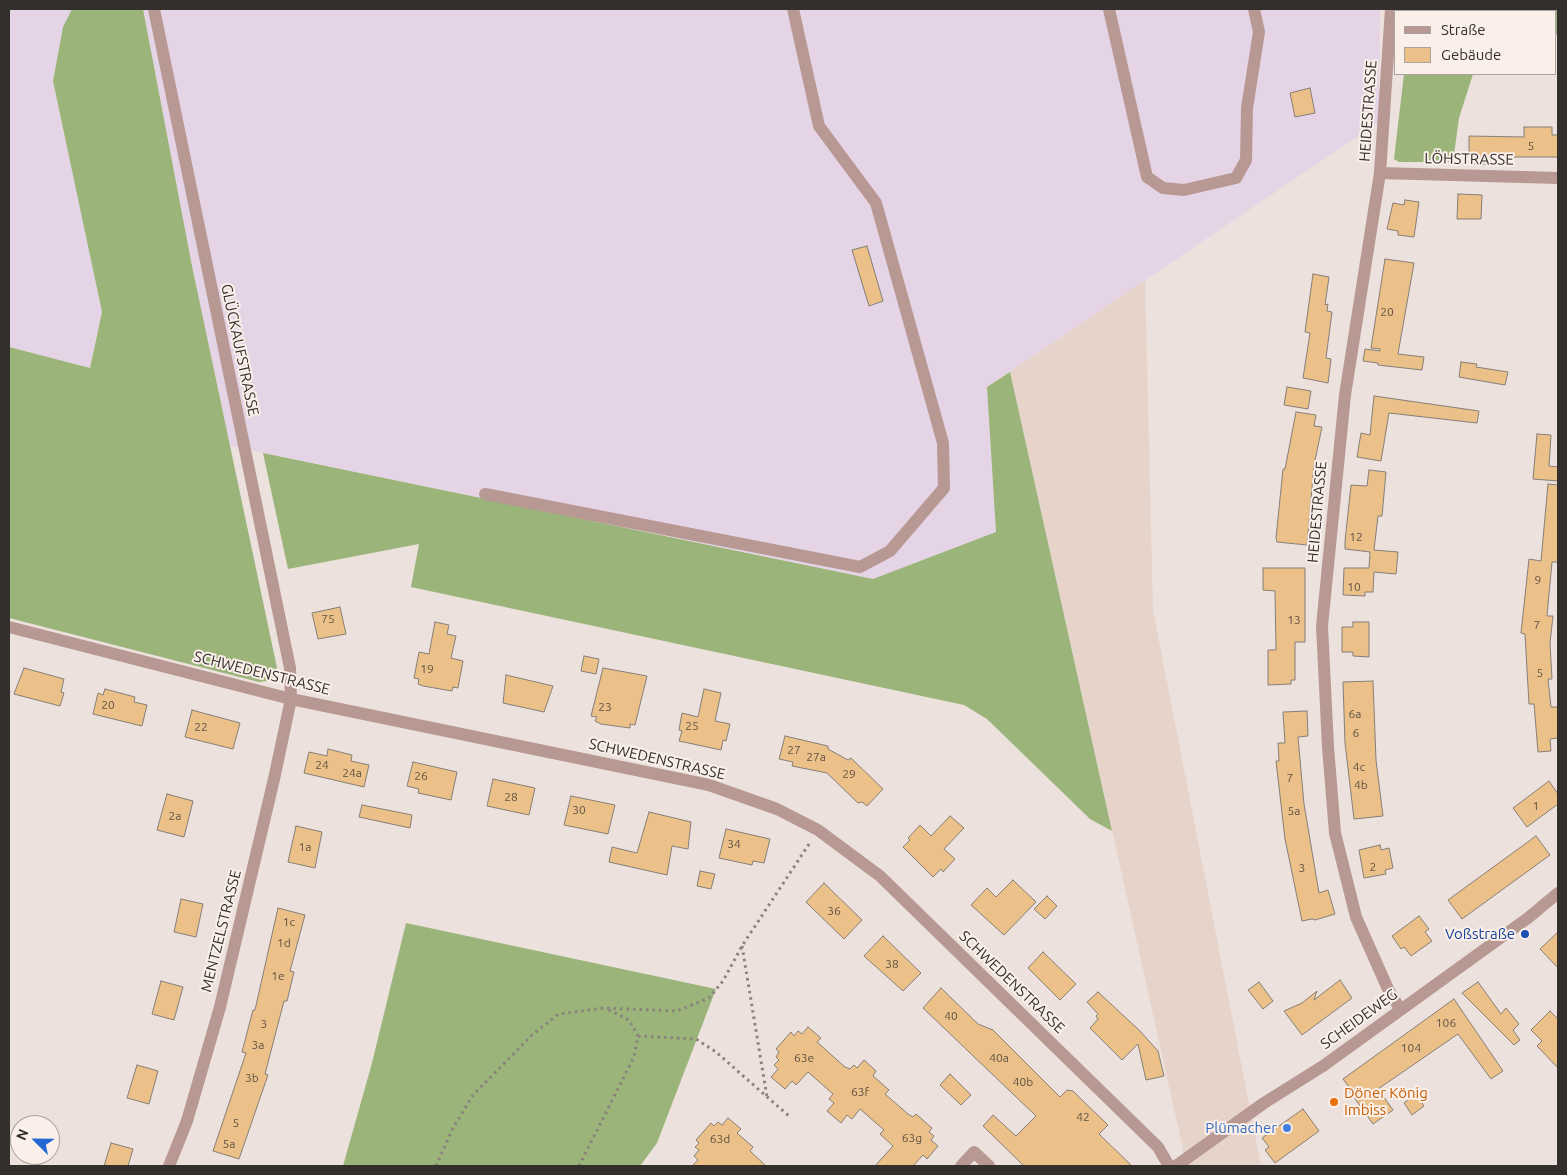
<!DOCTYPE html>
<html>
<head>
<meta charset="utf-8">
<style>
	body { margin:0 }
	#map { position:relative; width:1567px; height:1175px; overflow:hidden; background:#ece1dc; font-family:Ubuntu,sans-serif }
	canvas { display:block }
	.frame { position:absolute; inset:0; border:10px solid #332f2d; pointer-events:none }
	.legend { position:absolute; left:1394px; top:10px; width:162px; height:65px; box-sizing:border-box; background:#faefe9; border:1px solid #aaa29e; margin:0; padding:6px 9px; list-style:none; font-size:15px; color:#332f2d }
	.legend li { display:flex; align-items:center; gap:10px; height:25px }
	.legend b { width:25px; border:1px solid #aaa29e }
	.north { position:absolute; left:10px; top:1115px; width:50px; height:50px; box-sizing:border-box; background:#faefe9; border:1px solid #aaa29e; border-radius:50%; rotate:293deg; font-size:14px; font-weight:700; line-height:20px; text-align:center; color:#332f2d }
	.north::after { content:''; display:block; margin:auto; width:18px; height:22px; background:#2269d4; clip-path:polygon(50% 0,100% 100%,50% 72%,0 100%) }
</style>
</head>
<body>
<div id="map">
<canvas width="1567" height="1175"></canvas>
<div class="frame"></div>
<ul class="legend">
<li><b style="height:6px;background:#b79892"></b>Straße</li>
<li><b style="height:14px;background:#ebc089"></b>Gebäude</li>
</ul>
<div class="north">N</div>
</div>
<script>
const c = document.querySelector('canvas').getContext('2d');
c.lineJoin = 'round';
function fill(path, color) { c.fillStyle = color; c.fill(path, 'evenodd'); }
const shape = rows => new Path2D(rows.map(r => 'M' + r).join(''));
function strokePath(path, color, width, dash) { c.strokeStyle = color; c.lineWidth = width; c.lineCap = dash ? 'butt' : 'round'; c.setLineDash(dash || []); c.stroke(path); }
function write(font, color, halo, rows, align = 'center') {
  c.font = font + ' Ubuntu,sans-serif'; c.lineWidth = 4; c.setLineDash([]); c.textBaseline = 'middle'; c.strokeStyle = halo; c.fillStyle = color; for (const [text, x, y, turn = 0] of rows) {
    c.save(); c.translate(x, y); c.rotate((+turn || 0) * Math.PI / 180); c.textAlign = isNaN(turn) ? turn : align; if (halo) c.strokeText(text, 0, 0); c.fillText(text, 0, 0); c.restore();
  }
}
fill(shape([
	[1145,280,1153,610,1261,1166,1184,1166,1182,1144,1010,372]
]), '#e6d3ca');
fill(shape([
	[9,9,72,9,63,27,53,81,102,312,90,368,9,347],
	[143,9,1380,9,1379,122,987,387,996,532,873,579,230,446,192,266]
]), '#e5d4e5');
fill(shape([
	[72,9,143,9,192,266,277,668,274,677,268,681,259,682,9,618,9,347,90,368,102,312,53,81,63,27],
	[1405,9,1558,9,1558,34,1556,35,1556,11,1405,11],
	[1404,74,1473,74,1459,118,1453,162,1399,162,1394,159],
	[1010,372,1112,831,1090,819,987,719,964,705,411,587,419,544,288,569,263,453,873,579,996,532,987,387],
	[406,923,716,989,657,1143,640,1166,343,1166,372,1063]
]), '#9ab479');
const building = shape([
	[1310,88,1315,113,1295,117,1290,93,1310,88],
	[1524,127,1552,127,1552,135,1558,135,1558,157,1499,157,1498,164,1473,164,1473,153,1469,152,1469,136,1524,137,1524,127],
	[1458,194,1482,195,1481,219,1457,219,1458,194],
	[1405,200,1419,202,1414,237,1398,235,1398,231,1387,229,1393,203,1404,205,1405,200],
	[867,246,883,301,869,306,852,250,867,246],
	[1385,259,1414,263,1398,354,1424,357,1422,370,1378,365,1378,363,1363,361,1365,349,1380,351,1380,349,1371,348,1385,259],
	[1313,274,1329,277,1325,305,1328,304,1327,311,1332,312,1326,358,1331,359,1328,383,1303,378,1310,333,1305,332,1313,274],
	[1461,362,1477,364,1476,367,1508,372,1505,385,1459,377,1461,362],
	[1287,387,1311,391,1308,409,1284,405,1287,387],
	[1374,396,1479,411,1477,423,1389,413,1381,461,1357,457,1361,433,1370,435,1374,396],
	[1296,412,1316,415,1314,426,1322,427,1314,465,1307,545,1277,542,1276,538,1283,469,1285,469,1296,412],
	[1537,434,1551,435,1549,466,1558,467,1558,481,1533,479,1537,434],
	[1369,470,1386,472,1382,516,1378,516,1374,550,1398,552,1396,574,1374,572,1373,592,1365,592,1365,596,1343,595,1344,568,1369,568,1370,552,1345,549,1345,541,1351,485,1367,486,1369,470],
	[1548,484,1558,485,1558,562,1552,562,1547,616,1553,616,1550,643,1552,679,1548,679,1551,707,1558,707,1558,738,1550,739,1551,751,1538,752,1534,704,1529,704,1525,634,1521,633,1529,559,1541,561,1548,484],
	[1263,568,1305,568,1305,642,1295,642,1295,680,1291,680,1291,684,1268,685,1268,650,1276,650,1275,591,1263,590,1263,568],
	[340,607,346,634,318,639,312,613,340,607],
	[435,622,449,625,447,634,456,636,451,658,463,661,458,688,453,687,452,691,423,686,418,684,419,679,414,678,419,652,429,654,435,622],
	[1353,622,1369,622,1369,657,1353,656,1353,652,1342,652,1342,627,1353,627,1353,622],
	[584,656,599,659,596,674,581,671,584,656],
	[24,668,64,679,61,692,64,693,60,706,14,694,24,668],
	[603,668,647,676,635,725,630,724,630,728,601,724,595,721,597,717,591,716,603,668],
	[506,675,553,686,544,712,503,703,506,675],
	[1373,681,1376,760,1383,816,1354,819,1345,743,1343,682,1373,681],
	[105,689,135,697,134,702,147,705,142,726,93,714,98,693,103,695,105,689],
	[704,689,721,693,715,721,730,724,726,741,723,740,721,750,679,741,682,731,679,730,682,713,698,717,704,689],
	[192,710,240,723,233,749,185,737,192,710],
	[1307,711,1308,736,1298,737,1304,804,1319,893,1328,890,1335,914,1315,920,1312,919,1302,921,1285,839,1276,761,1279,761,1278,743,1285,743,1283,712,1307,711],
	[785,736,828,746,828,749,848,760,851,758,883,789,867,806,862,802,858,803,827,773,792,766,793,762,779,759,785,736],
	[328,749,352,755,351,761,369,765,364,787,304,773,309,752,327,756,328,749],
	[413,762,457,772,451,800,418,793,419,789,407,786,413,762],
	[493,779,535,788,529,815,487,806,493,779],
	[1549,781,1558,794,1558,804,1527,827,1513,808,1549,781],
	[167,794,193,801,184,837,157,830,167,794],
	[571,796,615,805,608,834,564,825,571,796],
	[362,805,412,815,410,828,359,817,362,805],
	[649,812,691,822,688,849,672,846,667,875,609,862,612,847,637,853,649,812],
	[950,816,964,828,944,849,955,859,943,872,941,869,933,877,903,847,910,840,908,838,920,825,931,836,950,816],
	[296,826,322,832,315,868,288,862,296,826],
	[726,829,770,839,764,863,753,861,752,865,719,858,726,829],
	[1536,836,1550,855,1462,919,1448,900,1536,836],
	[1380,845,1381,850,1389,848,1393,868,1385,870,1386,874,1364,878,1359,850,1380,845],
	[700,871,715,874,711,889,697,886,700,871],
	[1013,880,1036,902,1004,935,971,905,987,888,996,897,1013,880],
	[824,883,862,920,844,939,806,902,824,883],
	[1047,896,1057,906,1045,919,1034,909,1047,896],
	[181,899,203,904,196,937,174,932,181,899],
	[278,908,305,915,290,971,294,972,287,1001,284,1001,265,1074,268,1075,239,1159,213,1151,246,1053,242,1052,253,1010,255,1010,278,908],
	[1419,916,1429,929,1425,932,1432,941,1411,956,1404,947,1401,949,1392,936,1419,916],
	[1558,932,1558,968,1540,949,1558,932],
	[883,936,921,973,903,991,864,956,883,936],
	[1043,952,1076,984,1060,1000,1028,968,1043,952],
	[1340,980,1352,998,1302,1035,1284,1011,1302,1003,1317,991,1314,1000,1340,980],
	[161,981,183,987,174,1020,152,1014,161,981],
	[1259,982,1273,1001,1263,1009,1248,990,1259,982],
	[1478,982,1501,1014,1506,1008,1519,1024,1513,1030,1520,1040,1514,1045,1462,993,1478,982],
	[941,988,978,1024,993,1030,1060,1097,1067,1090,1073,1091,1082,1100,1108,1125,1099,1134,1132,1166,1024,1166,983,1126,993,1115,1016,1136,1036,1116,923,1008,941,988],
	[1098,992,1139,1030,1158,1051,1164,1076,1146,1080,1138,1044,1122,1060,1090,1028,1098,1019,1096,1016,1098,1014,1087,1002,1098,992],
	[1454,999,1503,1071,1491,1079,1458,1034,1378,1089,1393,1110,1373,1124,1348,1089,1349,1087,1343,1079,1454,999],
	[1550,1011,1558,1019,1558,1068,1537,1046,1542,1041,1531,1030,1550,1011],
	[808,1027,821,1038,817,1042,845,1067,850,1069,854,1065,857,1068,864,1060,876,1071,873,1076,889,1090,885,1094,908,1114,913,1117,916,1114,932,1128,929,1132,934,1136,931,1140,938,1146,927,1159,923,1155,913,1166,875,1166,893,1146,880,1134,884,1130,860,1109,852,1119,847,1115,841,1123,827,1111,834,1103,829,1099,833,1094,808,1072,796,1085,792,1081,785,1089,771,1077,778,1069,774,1065,779,1060,776,1057,779,1052,776,1049,791,1032,794,1036,798,1031,802,1034,808,1027],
	[137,1065,158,1071,149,1104,127,1098,137,1065],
	[950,1074,971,1095,961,1105,940,1085,950,1074],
	[1416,1094,1424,1106,1412,1115,1404,1103,1416,1094],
	[1303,1109,1319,1131,1275,1163,1265,1150,1269,1147,1262,1138,1303,1109],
	[728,1118,741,1129,737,1133,753,1147,750,1151,766,1166,692,1166,698,1160,694,1156,699,1150,695,1147,699,1143,696,1140,711,1123,714,1126,718,1122,722,1125,728,1118],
	[111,1143,133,1149,128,1166,104,1166,111,1143]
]);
fill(building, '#ebc089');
strokePath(building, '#857f77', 1);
strokePath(shape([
	[742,946,767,1097],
	[638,1036,696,1039,716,1052,790,1117],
	[436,1166,453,1128,473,1095,533,1034,559,1014,604,1008,677,1011,709,998,723,981,742,946,811,841],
	[579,1166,634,1057,638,1036,629,1020,607,1009]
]), '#89827e', 3, [2.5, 4]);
strokePath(shape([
	[154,9,290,668,291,699,274,779,220,1007,187,1121,169,1166],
	[1109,9,1147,177,1163,188,1184,190,1236,178,1246,160,1247,108,1259,32,1254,9],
	[1391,9,1380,173,1345,395,1322,626,1328,747,1335,833,1356,917,1388,989,1400,1009],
	[1380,173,1558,178],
	[485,494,860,567,890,551,944,488,943,443,876,203,819,126,793,9],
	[9,627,291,699,709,785,777,809,818,830,880,876,1158,1147,1169,1166],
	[961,1166,974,1152,989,1166],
	[1176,1166,1264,1103,1323,1066,1528,918,1558,893]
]), '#b79892', 12);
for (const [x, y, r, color] of [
	[1525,934,5,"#1a4fb4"],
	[1334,1102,5,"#e8710a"],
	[1287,1128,5,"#3f7fe0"]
]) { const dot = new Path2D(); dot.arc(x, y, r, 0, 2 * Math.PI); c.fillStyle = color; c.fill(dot); strokePath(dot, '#faefe9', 2); }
write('12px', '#615344', null, [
	["5",1531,146],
	["20",1387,312],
	["12",1356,537],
	["9",1538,580],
	["10",1354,587],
	["75",328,619],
	["13",1294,620],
	["7",1537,625],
	["19",427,669],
	["5",1540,673],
	["20",108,705],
	["23",605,707],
	["6a",1355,714],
	["25",692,726],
	["22",201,727],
	["6",1356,733],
	["27",794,750],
	["27a",816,757],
	["24",322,765],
	["4c",1359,767],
	["24a",352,773],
	["29",849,774],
	["26",421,776],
	["7",1290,778],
	["4b",1361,785],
	["28",511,797],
	["1",1536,806],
	["30",579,810],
	["5a",1294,811],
	["2a",175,816],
	["34",734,844],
	["1a",305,847],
	["2",1373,867],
	["3",1302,868],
	["36",834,911],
	["1c",289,922],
	["1d",284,943],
	["38",892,964],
	["1e",278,976],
	["40",951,1016],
	["106",1446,1023],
	["3",264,1024],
	["3a",258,1045],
	["104",1411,1048],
	["63e",804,1058],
	["40a",999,1058],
	["3b",252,1078],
	["40b",1023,1082],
	["63f",860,1092],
	["42",1083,1117],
	["5",236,1123],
	["63g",912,1138],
	["63d",720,1139],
	["5a",229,1144]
]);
write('15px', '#332f2d', '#faefe9', [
	["HEIDESTRASSE",1368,111,-86],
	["LÖHSTRASSE",1469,159,1],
	["GLÜCKAUFSTRASSE",240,350,78],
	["HEIDESTRASSE",1317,512,-85],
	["SCHWEDENSTRASSE",262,673,14],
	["SCHWEDENSTRASSE",657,759,13],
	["MENTZELSTRASSE",221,931,-76],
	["SCHWEDENSTRASSE",1012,982,44],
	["SCHEIDEWEG",1359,1019,-36]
]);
write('15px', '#164399', '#faefe9', [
	["Voßstraße",1515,934]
], 'right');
write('15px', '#c56008', '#faefe9', [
	["Döner König",1344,1093],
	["Imbiss",1344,1110]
], 'left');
write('15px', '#366cbe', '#faefe9', [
	["Plümacher",1277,1128]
], 'right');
</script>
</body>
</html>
